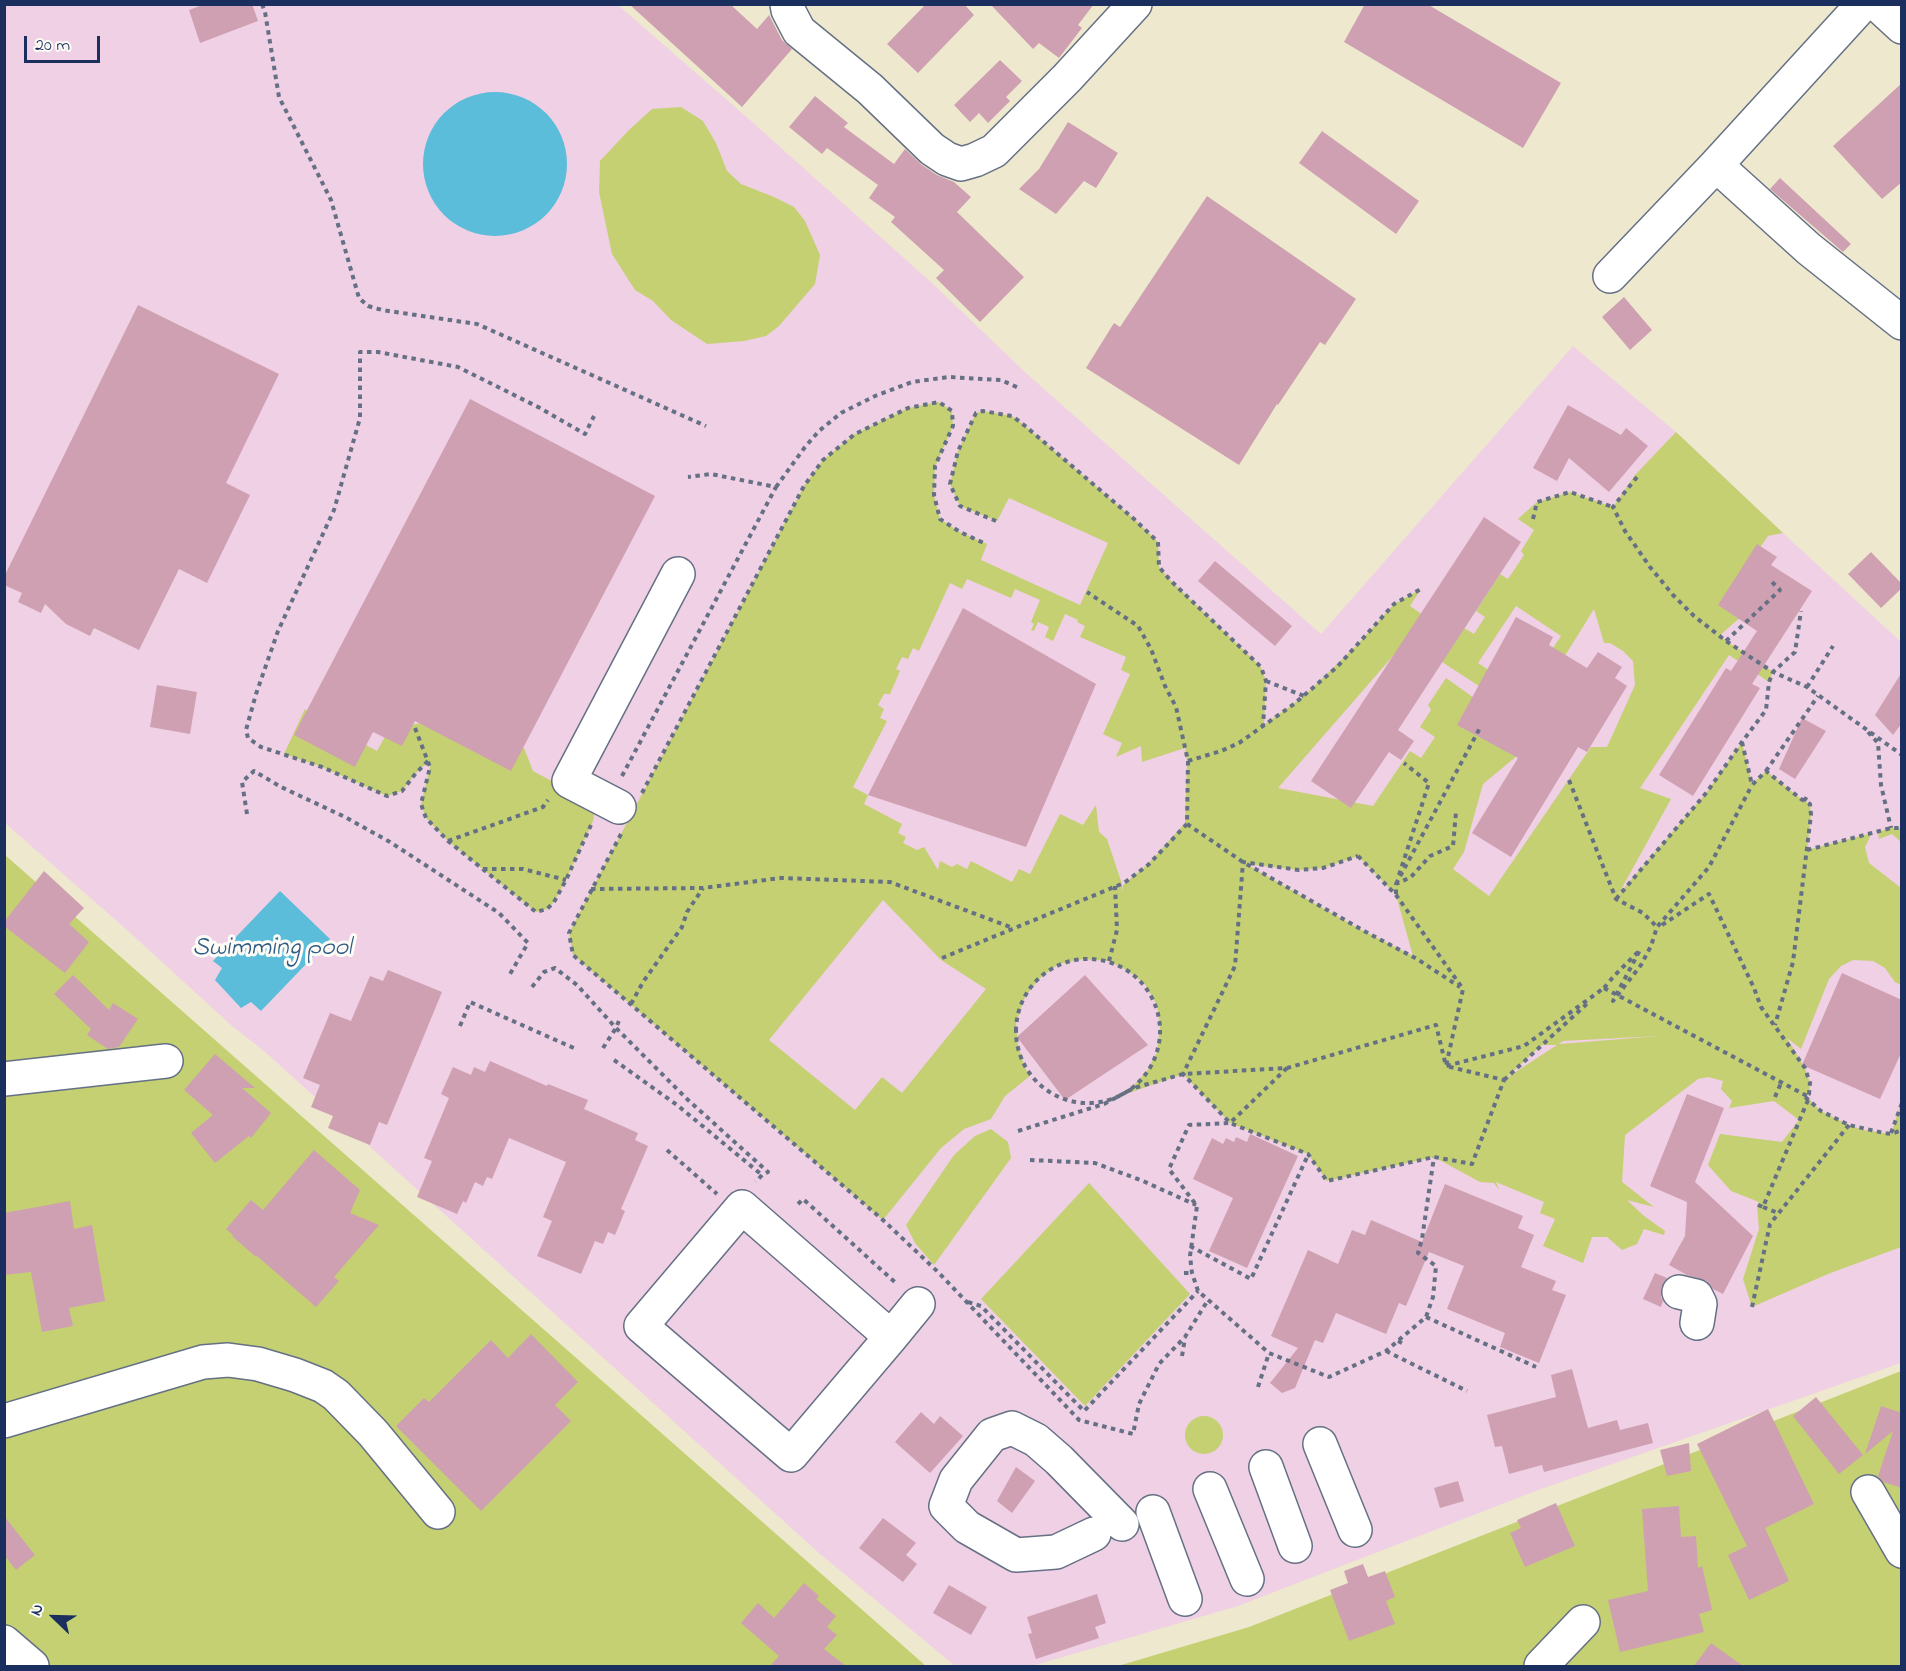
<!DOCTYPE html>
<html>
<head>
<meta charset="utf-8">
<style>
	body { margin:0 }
	#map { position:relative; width:1906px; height:1671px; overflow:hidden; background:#eee9ce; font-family:"Indie Flower",sans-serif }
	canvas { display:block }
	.frame { position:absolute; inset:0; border:6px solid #1b2f5e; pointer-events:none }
	.north { position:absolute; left:24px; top:1587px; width:60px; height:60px; -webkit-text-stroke:4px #fdfcf7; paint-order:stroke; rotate:293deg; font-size:16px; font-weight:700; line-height:24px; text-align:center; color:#1b2f5e }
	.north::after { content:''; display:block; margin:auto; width:21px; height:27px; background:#1b2f5e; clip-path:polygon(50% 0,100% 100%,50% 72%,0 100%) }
	.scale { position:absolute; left:24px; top:36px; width:76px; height:27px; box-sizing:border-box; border:3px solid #1b2f5e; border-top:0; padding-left:8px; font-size:18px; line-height:21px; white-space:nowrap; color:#1b2f5e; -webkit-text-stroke:4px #fdfcf7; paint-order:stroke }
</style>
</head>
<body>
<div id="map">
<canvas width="1906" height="1671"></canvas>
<div class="frame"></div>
<div class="north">N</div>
<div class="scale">20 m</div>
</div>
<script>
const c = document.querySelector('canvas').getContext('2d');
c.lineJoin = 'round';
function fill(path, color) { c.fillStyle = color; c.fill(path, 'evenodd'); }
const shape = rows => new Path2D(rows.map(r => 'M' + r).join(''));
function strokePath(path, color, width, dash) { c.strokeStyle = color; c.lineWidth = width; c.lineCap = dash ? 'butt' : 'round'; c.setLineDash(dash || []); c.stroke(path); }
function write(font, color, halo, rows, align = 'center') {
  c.font = font + ' "Indie Flower",sans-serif'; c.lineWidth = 6; c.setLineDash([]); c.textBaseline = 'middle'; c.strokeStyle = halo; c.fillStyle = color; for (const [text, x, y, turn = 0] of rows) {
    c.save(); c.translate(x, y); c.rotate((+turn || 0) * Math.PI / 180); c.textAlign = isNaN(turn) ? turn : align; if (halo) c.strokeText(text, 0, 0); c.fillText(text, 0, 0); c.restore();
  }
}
fill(shape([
	[5,5,618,5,750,120,933,284,1027,374,1321,634,1573,346,1676,432,1783,533,1901,642,1901,1363,1541,1489,1238,1606,1032,1666,955,1666,820,1554,264,1051,232,1026,127,930,5,823]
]), '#f0d0e4');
fill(shape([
	[681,107,703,121,716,143,727,171,741,184,774,197,794,207,805,221,820,255,815,284,779,326,766,336,744,341,707,344,671,320,653,301,635,290,612,254,599,192,600,161,629,130,652,109],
	[939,402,952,411,953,426,935,467,934,495,940,519,960,532,987,544,981,560,1080,605,1108,543,1009,498,997,521,960,506,950,484,958,451,976,413,983,411,1012,416,1024,425,1134,519,1158,542,1159,567,1171,581,1261,667,1266,681,1264,725,1304,696,1359,643,1394,604,1421,589,1410,606,1423,615,1399,649,1278,788,1373,806,1410,751,1421,758,1435,737,1420,727,1431,710,1428,705,1446,678,1484,705,1541,736,1483,784,1464,852,1453,869,1489,896,1591,747,1607,747,1635,685,1633,661,1623,651,1610,643,1604,643,1594,609,1563,659,1514,707,1561,636,1516,606,1478,663,1490,671,1479,686,1442,662,1464,628,1474,634,1485,617,1476,611,1500,574,1508,579,1524,555,1521,551,1534,530,1518,519,1537,502,1570,492,1613,507,1635,475,1676,432,1783,533,1768,536,1728,594,1750,609,1719,636,1773,672,1769,682,1729,655,1640,788,1671,799,1618,895,1707,792,1742,742,1752,784,1766,771,1801,799,1810,804,1811,815,1807,850,1872,833,1865,847,1869,863,1901,888,1901,985,1895,982,1885,968,1873,961,1853,960,1841,966,1829,979,1801,1049,1787,1038,1805,1068,1810,1083,1809,1094,1807,1097,1821,1111,1849,1125,1863,1130,1891,1134,1901,1103,1901,1247,1828,1274,1752,1307,1743,1279,1759,1229,1757,1205,1759,1202,1731,1191,1708,1165,1720,1134,1782,1142,1799,1120,1774,1101,1729,1108,1732,1101,1721,1089,1723,1081,1708,1077,1698,1079,1625,1135,1622,1182,1654,1207,1627,1200,1644,1216,1665,1231,1664,1235,1644,1229,1637,1244,1622,1250,1607,1237,1592,1237,1583,1263,1543,1246,1555,1219,1540,1213,1544,1202,1496,1182,1499,1190,1494,1183,1480,1182,1434,1157,1327,1181,1308,1154,1230,1123,1183,1074,1112,1099,1133,1086,1147,1071,1157,1052,1160,1027,1157,1005,1145,984,1128,971,1109,961,1083,959,1059,964,1040,978,1025,997,1016,1023,1018,1045,1025,1068,1030,1076,1005,1096,991,1119,964,1129,941,1148,883,1220,573,955,569,933,804,486,823,460,855,434,908,408],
	[967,579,1011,598,1015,589,1040,600,1031,622,1034,624,1031,630,1034,631,1038,622,1049,627,1045,637,1053,641,1065,614,1078,620,1077,622,1085,626,1080,637,1126,657,1121,670,1130,674,1103,734,1122,743,1116,757,1141,746,1142,762,1185,748,1187,761,1185,823,1149,863,1123,885,1122,892,1122,884,1107,839,1099,832,1096,805,1083,825,1060,814,1030,874,1019,869,1012,882,971,861,967,869,957,864,952,867,940,861,938,870,924,847,917,850,903,843,906,837,898,833,902,824,864,804,868,795,853,787,887,721,880,718,884,709,878,705,884,694,890,694,900,671,896,669,902,657,908,659,913,648,919,651,950,583,962,589],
	[1358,856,1396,895,1413,956,1356,927,1246,864,1299,870,1323,868],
	[883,900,941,960,986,989,902,1093,882,1077,855,1110,769,1040],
	[1658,1036,1560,1044,1559,1044,1563,1041],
	[1542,1045,1557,1045,1508,1077,1508,1076],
	[445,708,524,748,533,771,596,805,593,821,566,880,554,902,547,909,536,912,448,841,426,818,421,804,430,767,428,762,416,773,402,791,387,796,322,767,284,754,305,709,314,717,377,751,392,724,405,726,427,722],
	[1891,828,1901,828,1901,842,1892,834,1879,839,1878,832],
	[5,855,926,1666,5,1666],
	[991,1129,1008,1142,1011,1158,934,1265,915,1243,906,1225,954,1155,975,1136],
	[1089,1183,1190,1294,1085,1406,981,1299],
	[1901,1371,1901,1666,1118,1666,1249,1627],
	'1185 1435a19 19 0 1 1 38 0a19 19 0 1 1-38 0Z'
]), '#c4d072');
fill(shape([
	'423 164a72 72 0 1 1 144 0a72 72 0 1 1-144 0Z',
	[280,891,330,939,261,1011,251,1002,241,1008,215,980,222,968,213,961]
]), '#5bbdda');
fill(shape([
	[205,4,252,4,258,21,200,43,189,10],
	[629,4,730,4,757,29,769,15,782,40,792,49,742,107],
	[926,4,964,4,974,15,918,73,887,44],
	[990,4,1094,4,1078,25,1082,28,1059,58,1039,43,1033,49],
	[1365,4,1427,4,1561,83,1523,148,1344,42],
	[1000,60,1022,81,1006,97,1010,101,988,123,979,113,970,122,954,105],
	[1902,83,1902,182,1882,199,1833,146],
	[815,96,848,123,844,127,894,164,905,149,922,165,937,175,954,182,971,197,957,212,1024,277,980,322,936,278,944,270,891,222,895,217,869,198,878,185,827,148,822,154,789,127],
	[1068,122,1118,153,1096,188,1084,181,1056,214,1019,189,1039,169],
	[1322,131,1419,201,1396,234,1299,163],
	[1780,178,1851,244,1843,252,1770,189],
	[1207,196,1356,299,1325,345,1320,342,1278,405,1277,404,1239,465,1086,368,1114,323,1120,327],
	[1624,297,1652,330,1630,350,1602,317],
	[138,305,279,374,226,483,250,495,207,583,179,569,139,650,94,628,90,636,66,624,45,604,41,613,18,602,22,593,4,585,4,577],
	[470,399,655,496,511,771,415,721,402,746,373,732,355,767,294,735],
	[1568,405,1621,435,1626,428,1648,446,1609,492,1569,458,1557,481,1533,468],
	[1484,517,1521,542,1398,730,1414,741,1401,760,1389,752,1351,808,1311,781],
	[1757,544,1777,557,1771,565,1812,591,1752,684,1760,688,1693,796,1659,775,1726,668,1731,671,1757,631,1718,605],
	[1871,552,1902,584,1902,588,1881,608,1848,574],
	[1215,561,1292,626,1275,646,1198,581],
	[963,608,1096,684,1026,847,868,795],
	[1516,617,1553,637,1549,645,1587,668,1598,652,1622,667,1615,678,1627,686,1587,752,1578,747,1511,857,1472,833,1518,758,1457,725],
	[1902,672,1902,723,1893,735,1875,715],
	[157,685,197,692,190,734,150,727],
	[1802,718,1826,731,1795,779,1779,769],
	[44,871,84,908,69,924,89,942,65,973,4,926,4,922],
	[388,970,442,992,387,1125,379,1122,370,1145,328,1128,333,1116,311,1107,320,1085,303,1078,330,1013,351,1021,370,976,383,981],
	[1842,973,1902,1000,1902,1051,1880,1099,1802,1065],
	[73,975,109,1010,113,1003,138,1019,119,1047,108,1049,87,1035,91,1029,54,994],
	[1085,975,1148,1045,1065,1100,1017,1037],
	[215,1054,255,1088,242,1088,271,1113,251,1138,249,1136,215,1163,191,1133,213,1115,184,1090],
	[490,1061,547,1086,548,1084,588,1100,584,1109,638,1133,635,1140,648,1146,621,1209,625,1211,615,1235,608,1232,603,1244,595,1241,581,1274,537,1256,552,1221,543,1217,566,1162,509,1138,492,1179,487,1177,483,1186,475,1182,466,1203,463,1201,457,1214,417,1197,432,1161,424,1158,449,1098,441,1094,453,1067,471,1075,474,1067,485,1072],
	[1687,1094,1724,1108,1695,1182,1753,1236,1723,1294,1713,1289,1707,1281,1687,1275,1669,1265,1685,1236,1687,1202,1650,1186],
	[1250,1134,1298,1156,1247,1268,1209,1251,1233,1198,1193,1179,1212,1138,1223,1144,1226,1138,1234,1142,1236,1137,1247,1142],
	[314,1150,360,1190,350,1213,379,1225,334,1277,339,1281,316,1307,257,1256,256,1257,232,1236,233,1235,226,1229,251,1200,263,1210],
	[1445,1184,1523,1216,1518,1228,1534,1235,1521,1267,1556,1281,1552,1290,1566,1295,1539,1363,1500,1347,1505,1333,1447,1309,1464,1266,1429,1252,1406,1306,1399,1303,1386,1334,1336,1313,1323,1343,1315,1340,1295,1388,1282,1393,1270,1383,1298,1348,1271,1336,1308,1250,1338,1264,1352,1230,1365,1235,1371,1220,1422,1242],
	[70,1201,74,1229,92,1225,105,1301,69,1308,73,1326,42,1332,31,1272,4,1275,4,1213],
	[1655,1273,1667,1278,1661,1288,1661,1297,1663,1301,1661,1307,1643,1299],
	[531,1334,578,1382,555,1405,571,1421,481,1511,396,1426,424,1398,429,1402,491,1340,508,1358],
	[1572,1369,1588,1428,1617,1420,1620,1430,1648,1423,1653,1443,1544,1472,1542,1465,1509,1474,1502,1446,1495,1447,1487,1415,1556,1397,1551,1375],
	[1816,1397,1863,1455,1839,1474,1793,1416],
	[1881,1406,1902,1413,1902,1488,1883,1482,1878,1476,1893,1431,1865,1454],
	[1768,1409,1814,1504,1765,1528,1789,1581,1749,1600,1728,1555,1747,1546,1697,1444],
	[921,1412,934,1424,940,1416,963,1436,930,1473,895,1442],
	[1689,1443,1691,1471,1667,1476,1660,1450],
	[1016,1467,1035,1481,1012,1513,997,1501],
	[1458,1481,1464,1501,1440,1508,1434,1488],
	[1556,1503,1575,1546,1525,1567,1510,1533,1521,1528,1517,1520],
	[1679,1506,1681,1537,1696,1536,1698,1568,1702,1566,1712,1610,1699,1614,1704,1632,1620,1652,1608,1600,1648,1591,1642,1509],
	[4,1516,35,1555,16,1570,4,1555],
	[883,1518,916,1543,906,1555,917,1564,903,1582,859,1548],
	[1363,1564,1368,1577,1385,1571,1395,1597,1386,1601,1395,1624,1349,1641,1330,1590,1348,1583,1344,1571],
	[804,1583,819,1596,816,1599,836,1616,827,1627,837,1635,824,1649,846,1666,770,1666,779,1656,741,1623,758,1603,774,1618],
	[949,1585,987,1607,971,1635,933,1613],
	[1097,1594,1106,1623,1095,1627,1099,1638,1036,1659,1028,1634,1032,1633,1027,1617],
	[1711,1643,1743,1666,1694,1666]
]), '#cfa0b2');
const minor = shape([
	[787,4,788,10,799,31,870,89,932,149,947,159,961,164,975,160,994,151,1067,78,1135,4],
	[1863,4,1716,165,1809,249,1902,323],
	[1877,4,1902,27],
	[1610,276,1716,165],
	[619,807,569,781,678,574],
	[4,1079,166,1061],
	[1679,1292,1696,1296,1700,1304,1697,1323],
	[891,1337,742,1207,641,1326,791,1455,891,1337,918,1304],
	[4,1421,203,1362,228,1360,258,1364,295,1375,323,1386,336,1395,373,1433,438,1512],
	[1320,1444,1355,1530],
	[1266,1467,1295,1546],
	[1210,1489,1247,1579],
	[1868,1492,1902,1551],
	[1153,1512,1185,1599],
	[1094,1534,1056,1552,1016,1555,967,1527,946,1506,956,1480,992,1435,1012,1428,1036,1440,1059,1460,1122,1524],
	[4,1642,32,1666],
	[1541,1666,1583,1622]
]);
strokePath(minor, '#657085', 36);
strokePath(shape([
	[262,4,265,12,279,97,331,200,359,298,368,306,382,310,477,324,706,426],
	[1637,477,1613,507,1625,531,1650,567,1673,595,1694,616,1726,641,1773,672,1807,687,1902,755],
	[776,487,805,447,819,431,841,413,875,396,912,382,949,377,1001,380,1019,388],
	[1533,519,1537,502,1570,492,1613,507],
	[996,521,960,506,950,484,958,451,976,413,983,411,1012,416,1024,425,1134,519,1158,542,1159,567,1171,581,1261,667,1266,681,1263,726],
	[1726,641,1780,590,1770,580],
	[1266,681,1304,696],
	[1807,687,1833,646],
	[415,728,430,767,421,804,426,818,448,841,536,912,547,909,554,902,566,880,591,825],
	[1868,732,1878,743,1881,785,1891,828],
	[1742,742,1752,785,1766,771,1801,799,1810,804,1811,815,1793,962,1775,1025],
	[428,761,416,773,402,791,387,796,322,767,261,747,248,738,246,730,256,694,278,631,334,510,360,418,360,352,378,352,458,367,540,408,585,434,594,416],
	[1188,761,1221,751,1239,743,1294,704,1337,667,1394,604,1421,589],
	[1766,771,1818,696],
	[622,776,776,487,711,474,688,477],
	[1569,780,1616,899,1643,913,1657,927],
	[642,793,804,486,823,460,855,434,908,408,939,402,952,411,953,426,935,466,934,495,940,519,960,532,986,544],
	[1804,801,1808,795],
	[247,814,242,782,254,771,281,787,345,817,390,842,499,913,528,943,510,974],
	[1187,824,1243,862,1366,932,1417,959,1460,987],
	[621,834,569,933,573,955,883,1220,938,1272,1079,1420,1133,1434,1139,1404,1159,1364,1185,1337,1208,1300],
	[448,841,543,807,548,800],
	[1807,850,1891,828,1902,828],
	[1358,856,1396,895,1463,989,1446,1066,1504,1080,1472,1164,1434,1157,1327,1181,1308,1154,1230,1123,1183,1074,1235,966,1243,862,1299,870,1323,868,1358,856],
	[483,869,523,869,566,880],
	[1399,875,1429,783,1404,763],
	[1396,884,1481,726],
	[591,889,703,888,781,878,890,882,1013,928],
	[1396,894,1396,884,1411,877,1430,856,1453,846,1456,812],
	[1616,899,1707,792,1742,742,1766,710,1769,682,1773,672,1795,652,1801,611],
	[1662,925,1709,894,1754,988,1761,1007,1805,1068,1810,1083,1809,1094,1805,1097,1821,1111,1849,1125,1884,1133,1891,1134,1902,1130],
	[942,958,1124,883,1148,865,1187,824,1188,761,1176,707,1165,686,1151,649,1138,626,1087,592],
	'1016 1031a72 72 0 1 1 144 0a72 72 0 1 1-144 0Z',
	[1109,961,1117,930,1115,886],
	[532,987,544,972,555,968,577,985,616,1028,688,1100,768,1172,762,1175,756,1182],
	[1604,988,1614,976,1640,950,1613,1001,1641,965,1651,946,1657,927,1709,867,1752,785],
	[1604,988,1807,1096],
	[631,1004,643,982,682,927,687,912,703,888],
	[460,1026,470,1002,576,1049],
	[603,1048,616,1028,620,1018],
	[614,1060,677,1105,762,1175],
	[1287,1068,1230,1123,1189,1125,1169,1169,1197,1206,1190,1256,1192,1273,1198,1291,1269,1353,1329,1377,1386,1351,1426,1317,1433,1297,1436,1266,1418,1253,1422,1239,1434,1157],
	[1504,1080,1590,1001],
	[1775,1097,1781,1083],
	[1018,1131,1104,1104,1134,1088,1183,1074,1287,1068,1436,1025,1446,1066,1524,1046,1604,988],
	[1891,1133,1902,1103],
	[667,1150,717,1194],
	[1030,1160,1095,1163,1143,1181,1196,1205],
	[798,1204,803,1199,897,1284],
	[1758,1205,1763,1207,1808,1100],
	[1763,1207,1778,1213],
	[1190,1246,1251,1279,1308,1155],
	[1184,1273,1192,1273],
	[968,1302,981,1306,1084,1411,1198,1291],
	[1752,1307,1770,1224,1849,1125],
	[1426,1317,1536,1367],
	[1398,1341,1406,1345],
	[1386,1351,1467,1391],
	[1182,1356,1185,1338],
	[1258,1387,1269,1353]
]), '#657085', 4, [4.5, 4.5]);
strokePath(minor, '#fff', 33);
write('italic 26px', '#2e5a83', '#fdfcf7', [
	["Swimming pool",272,950]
]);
</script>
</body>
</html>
